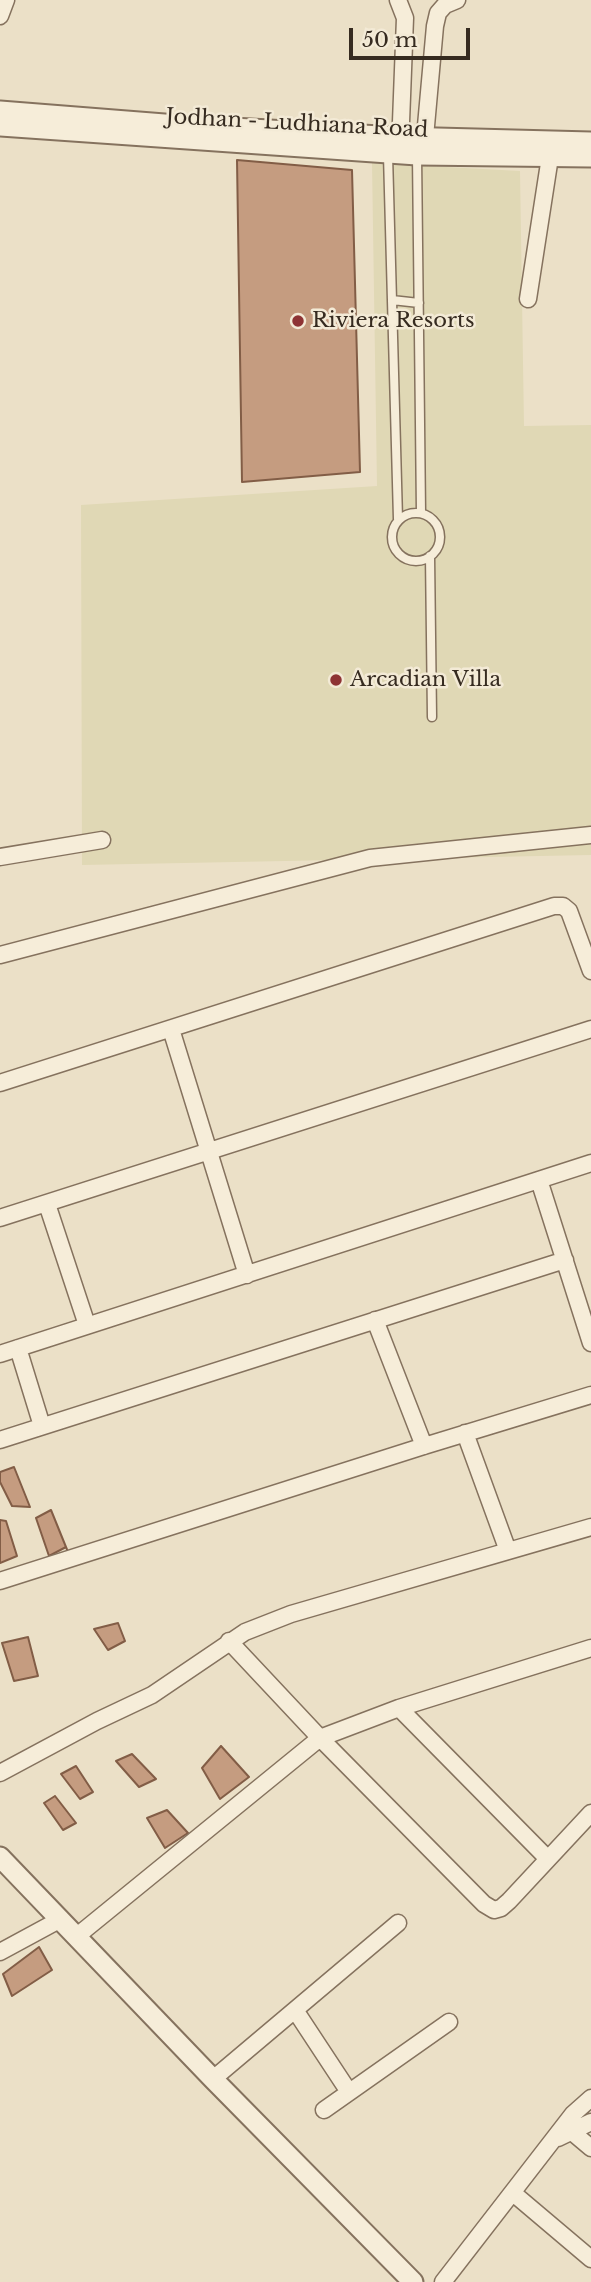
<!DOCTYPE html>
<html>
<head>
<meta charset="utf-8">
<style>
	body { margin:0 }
	#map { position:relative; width:591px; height:2282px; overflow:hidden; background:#ebe0c7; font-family:"Libre Baskerville",serif }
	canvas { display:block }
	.scale { position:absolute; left:349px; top:28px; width:121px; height:32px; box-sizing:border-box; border:4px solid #362b20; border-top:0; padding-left:9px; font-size:21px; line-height:24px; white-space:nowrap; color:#362b20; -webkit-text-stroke:5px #f3ead6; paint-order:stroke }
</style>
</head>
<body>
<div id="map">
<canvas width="591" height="2282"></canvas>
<div class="scale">50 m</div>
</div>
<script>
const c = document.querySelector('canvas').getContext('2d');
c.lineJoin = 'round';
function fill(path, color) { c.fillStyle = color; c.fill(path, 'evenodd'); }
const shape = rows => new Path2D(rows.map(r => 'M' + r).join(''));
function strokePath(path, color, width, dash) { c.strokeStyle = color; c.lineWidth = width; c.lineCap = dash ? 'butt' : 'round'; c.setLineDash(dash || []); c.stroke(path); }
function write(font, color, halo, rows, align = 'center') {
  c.font = font + ' "Libre Baskerville",serif'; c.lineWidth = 5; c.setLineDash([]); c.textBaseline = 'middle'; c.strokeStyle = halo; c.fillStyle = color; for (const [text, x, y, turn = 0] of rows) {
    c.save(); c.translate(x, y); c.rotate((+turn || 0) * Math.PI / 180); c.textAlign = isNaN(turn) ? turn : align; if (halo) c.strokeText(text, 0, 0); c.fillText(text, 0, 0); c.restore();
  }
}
fill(shape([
	[372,163,520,171,524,426,591,425,591,855,82,865,81,505,377,486]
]), '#e0d8b5');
const building = shape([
	[237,160,352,170,360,472,242,482,237,160],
	[14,1467,30,1507,12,1506,0,1482,0,1472,14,1467],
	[51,1510,68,1552,66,1547,49,1556,36,1518,51,1510],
	[0,1520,6,1521,17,1556,0,1563,0,1520],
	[118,1623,125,1641,108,1650,94,1629,118,1623],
	[28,1637,38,1676,14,1681,2,1643,28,1637],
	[221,1746,249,1777,220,1799,202,1768,221,1746],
	[132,1754,156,1779,139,1787,116,1761,132,1754],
	[76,1766,93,1792,80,1799,61,1774,76,1766],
	[55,1796,76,1823,63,1830,44,1803,55,1796],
	[167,1810,188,1833,165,1848,147,1818,167,1810],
	[39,1947,52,1970,12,1996,3,1974,39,1947]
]);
fill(building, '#c59c80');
strokePath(building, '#825d46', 2);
const service = shape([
	[388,155,398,519],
	[417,155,421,513],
	[392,300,419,303],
	'392 537a24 24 0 1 1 48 0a24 24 0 1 1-48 0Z',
	[430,556,432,717]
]);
const minor = shape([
	[398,0,405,18,400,148],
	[0,16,6,0],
	[424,148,435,26,438,13,445,5,457,0],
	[528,299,550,157],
	[0,857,102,840],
	[0,955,370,858,591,835],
	[171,1029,247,1275],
	[0,1083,554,906,563,906,569,911,591,971],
	[539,1180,591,1343],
	[47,1204,87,1325],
	[0,1218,591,1029],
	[375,1320,424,1446],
	[18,1348,42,1426],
	[0,1354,591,1163],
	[465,1433,508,1551],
	[0,1440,565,1260],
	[0,1581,424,1446,591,1395],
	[229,1641,320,1738,484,1904,494,1910,501,1908,509,1901,591,1813],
	[399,1708,548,1859],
	[0,1773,97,1721,152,1695,245,1632,291,1614,591,1527],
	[77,1936,320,1738,399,1708,591,1648],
	[0,1952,61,1919],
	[295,2010,349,2092],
	[213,2079,398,1923],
	[324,2110,449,2022],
	[572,2132,591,2148],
	[558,2138,591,2122],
	[513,2193,591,2259],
	[443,2282,573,2114,591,2098]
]);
const tertiary = shape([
	[0,111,177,125,399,137,591,142],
	[0,126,417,155,591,157],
	[0,1857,213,2079,413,2282]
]);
strokePath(service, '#85725e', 11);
strokePath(minor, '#85725e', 19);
strokePath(tertiary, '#85725e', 23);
strokePath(service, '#f6edd9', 8);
strokePath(minor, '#f6edd9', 16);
strokePath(tertiary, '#f6edd9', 19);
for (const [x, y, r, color] of [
	[298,321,7,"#8e3334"],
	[336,680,7,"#8e3334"]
]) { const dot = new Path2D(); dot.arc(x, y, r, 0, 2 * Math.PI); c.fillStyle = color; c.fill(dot); strokePath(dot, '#f3ead6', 2.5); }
write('21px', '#362b20', '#f3ead6', [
	["Jodhan - Ludhiana Road",297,124,3]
]);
write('21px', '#362b20', '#f3ead6', [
	["Riviera Resorts",312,321],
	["Arcadian Villa",350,680]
], 'left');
</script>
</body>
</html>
